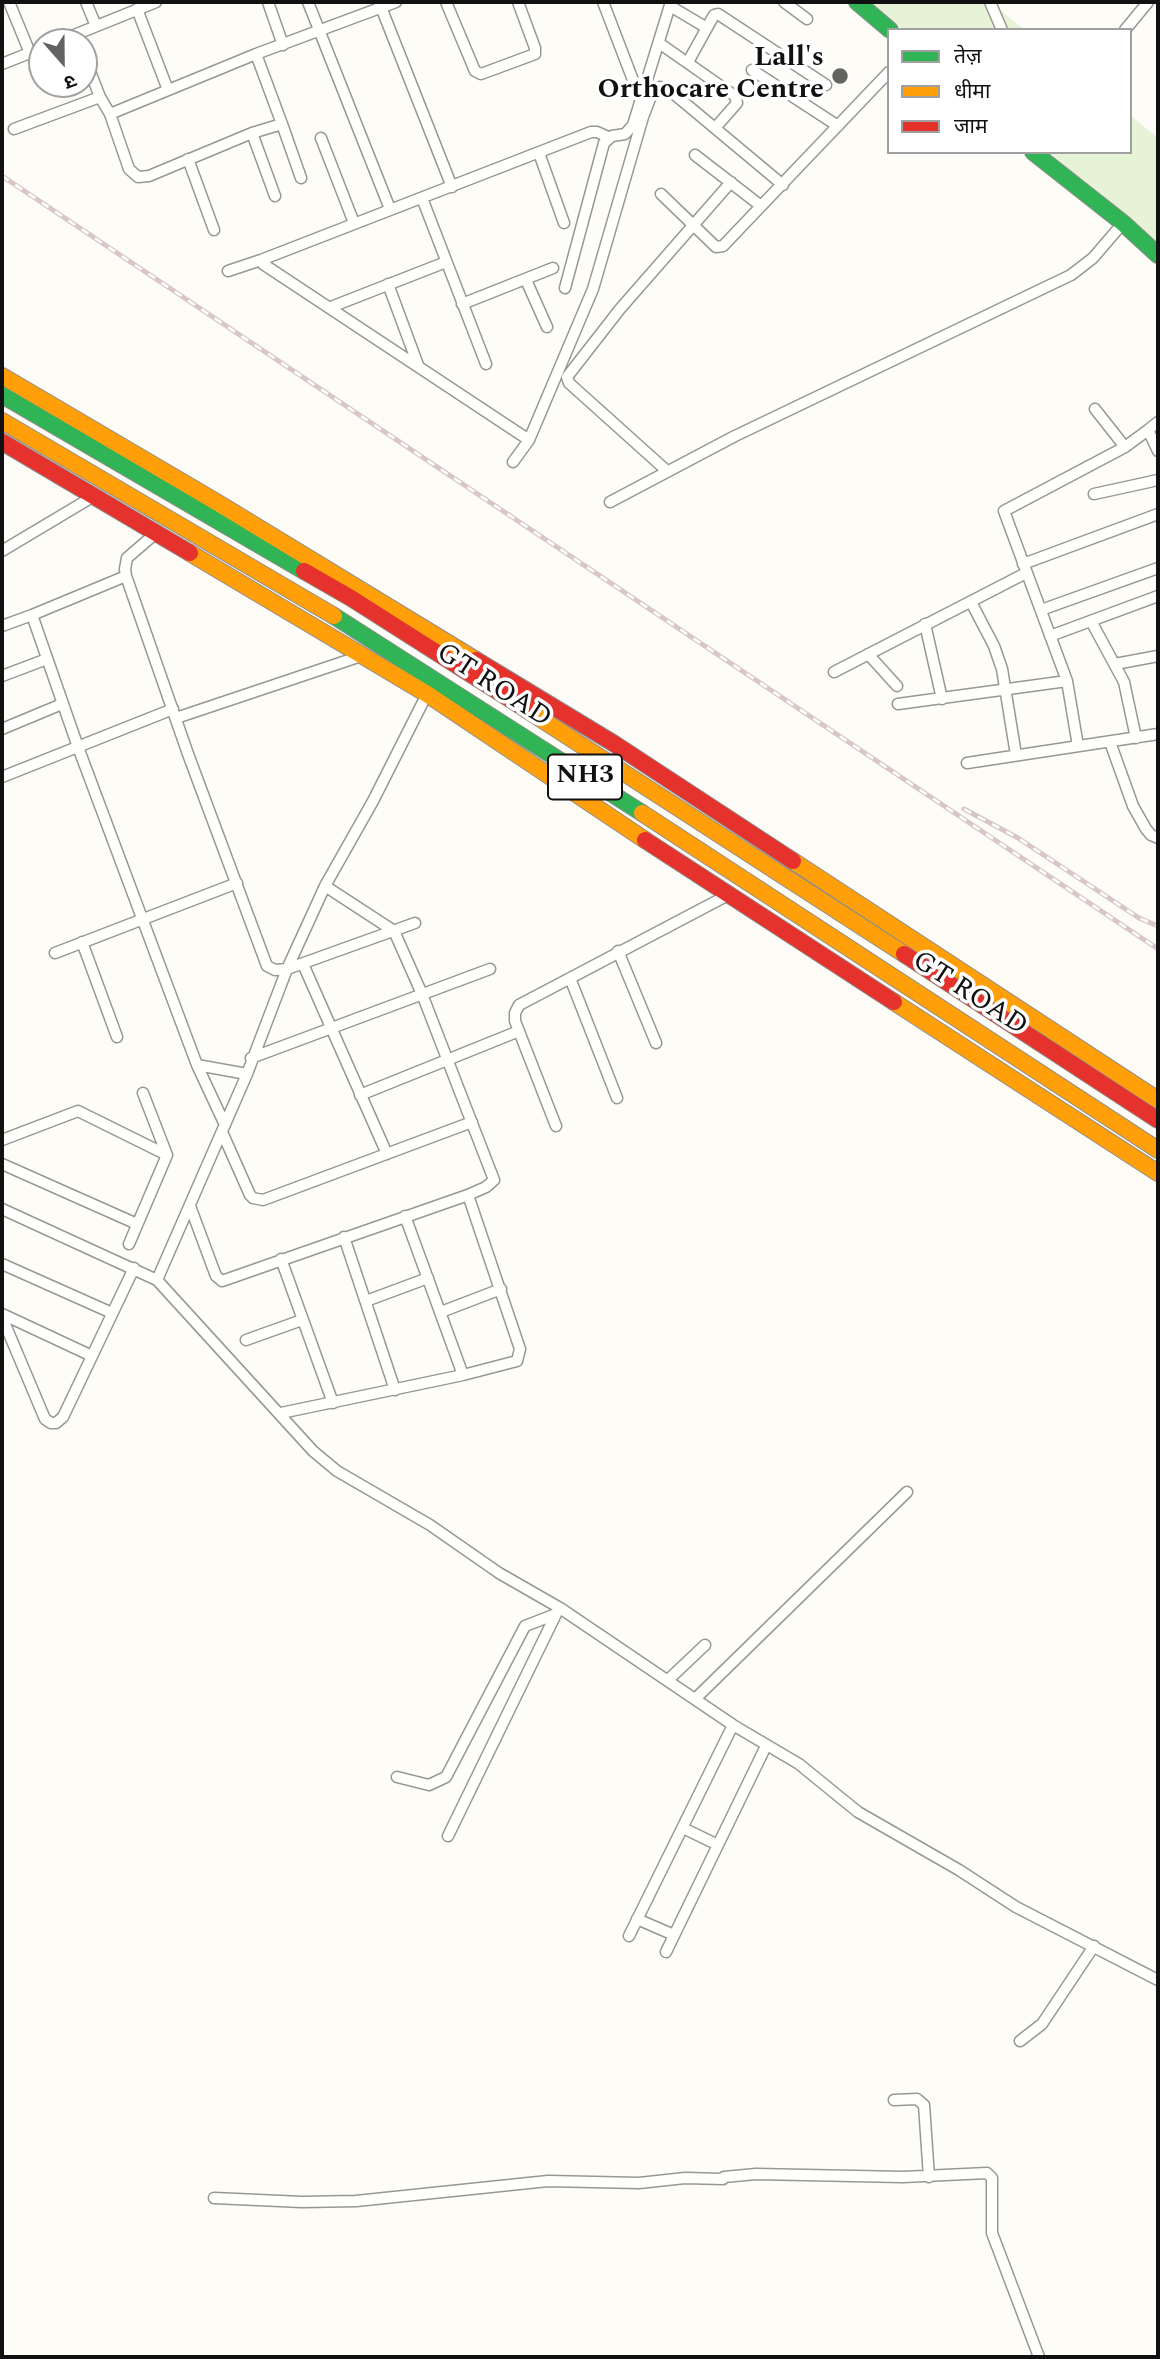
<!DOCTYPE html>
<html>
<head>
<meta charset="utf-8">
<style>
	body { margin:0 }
	#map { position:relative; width:1160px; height:2359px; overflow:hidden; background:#fdfcf7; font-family:Spectral,"Noto Sans Devanagari",serif }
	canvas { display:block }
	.frame { position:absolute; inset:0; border:4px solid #111; pointer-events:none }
	.legend { position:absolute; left:887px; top:28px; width:245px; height:126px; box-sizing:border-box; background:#fff; border:2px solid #a0a0a0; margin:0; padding:9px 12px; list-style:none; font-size:21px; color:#111 }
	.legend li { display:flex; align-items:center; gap:14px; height:35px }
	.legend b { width:35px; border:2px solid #a0a0a0 }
	.north { position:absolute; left:28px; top:28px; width:70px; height:70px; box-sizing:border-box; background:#fff; border:2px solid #a0a0a0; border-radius:50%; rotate:159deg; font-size:19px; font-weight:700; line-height:28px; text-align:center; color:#111 }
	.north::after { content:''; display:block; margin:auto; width:24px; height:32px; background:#646362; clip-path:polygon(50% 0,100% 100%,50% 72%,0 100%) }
</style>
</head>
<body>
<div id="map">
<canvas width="1160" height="2359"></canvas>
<div class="frame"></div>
<ul class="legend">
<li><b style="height:9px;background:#30b455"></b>तेज़</li>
<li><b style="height:9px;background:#ff9f0a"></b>धीमा</li>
<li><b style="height:9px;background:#e5322d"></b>जाम</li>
</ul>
<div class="north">उ</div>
</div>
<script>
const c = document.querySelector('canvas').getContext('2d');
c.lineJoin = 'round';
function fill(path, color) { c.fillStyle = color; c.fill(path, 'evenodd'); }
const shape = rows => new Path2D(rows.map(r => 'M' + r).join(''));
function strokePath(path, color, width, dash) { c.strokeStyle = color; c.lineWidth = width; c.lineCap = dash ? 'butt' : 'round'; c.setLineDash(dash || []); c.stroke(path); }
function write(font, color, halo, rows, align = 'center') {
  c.font = font + ' Spectral,serif'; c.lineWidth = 7; c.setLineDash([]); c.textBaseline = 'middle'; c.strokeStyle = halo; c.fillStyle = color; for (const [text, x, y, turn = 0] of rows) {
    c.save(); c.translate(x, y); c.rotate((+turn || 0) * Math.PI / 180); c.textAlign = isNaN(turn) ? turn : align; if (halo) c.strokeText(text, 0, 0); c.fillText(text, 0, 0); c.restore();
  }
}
fill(shape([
	[871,2,990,2,1025,30,904,30],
	[1130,115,1158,138,1158,245,1049,152,1130,152]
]), '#e7f3d7');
const street = shape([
	[9,2,30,53],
	[86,2,96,26],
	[268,2,283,45],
	[308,2,390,209],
	[379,2,452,187],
	[446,2,475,71,481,74,535,54,535,48,518,2],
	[603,2,641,101],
	[784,2,807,19],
	[990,2,1002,30],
	[670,6,707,28],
	[137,9,168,90],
	[1125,30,1148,2],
	[57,42,156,2],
	[659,43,735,96,737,103,715,128],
	[84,56,100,97],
	[688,62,714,15,718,14,826,85],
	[2,64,42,48],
	[752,70,838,126],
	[110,114,129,169,138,177,149,176,252,133,282,124,256,54],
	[282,124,301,178],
	[14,129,100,97,110,114,256,54,396,2],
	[252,133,275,196],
	[321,138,354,223],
	[539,153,564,223],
	[695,155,761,206],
	[188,159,214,230],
	[661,194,716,247,723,246,889,72],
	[422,198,486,364],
	[228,271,261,260],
	[526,280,547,327],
	[388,284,418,365],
	[565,288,604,143,612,136,625,134,633,125,671,2],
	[462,304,553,268],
	[331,307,446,262],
	[1095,409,1125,447],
	[1158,422,1148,430,1158,451],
	[529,440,263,264,261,260,591,132,597,132,608,137],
	[513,462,529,440,593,289,643,117,653,91,660,87,668,89,783,185],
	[667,471,569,383,567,377,620,309,731,182],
	[1094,494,1158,480],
	[610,502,735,436,1071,275,1093,258,1123,223],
	[156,533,127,558,125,569,126,576,188,754,267,966,275,970,287,969,415,923],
	[2,551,94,496],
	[1023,564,1158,514],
	[126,576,32,615,78,747,197,1065,247,1074],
	[971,602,994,646,1002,669,1016,755],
	[1041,610,1158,568],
	[1091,621,1124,682,1136,738],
	[925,624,942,699],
	[2,626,32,615],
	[1050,636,1158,596],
	[868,654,897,686],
	[1115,664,1158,656],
	[834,672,1026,573],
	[2,676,47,659],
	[898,704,1067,681],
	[176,718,361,656],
	[2,729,62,704],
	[1110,742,1133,806,1146,829,1151,835,1158,838],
	[1078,746,1067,681,1004,511,1125,447,1148,430],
	[967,763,1158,734],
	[2,777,173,709],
	[82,942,117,1037],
	[618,951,656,1043],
	[55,953,237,883],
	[303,964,387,1154],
	[570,978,617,1098],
	[251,1058,490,969],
	[197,1065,225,1125],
	[360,1095,519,1031],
	[556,1126,515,1021,515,1013,519,1005,730,894],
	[222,1132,250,1195,253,1198,263,1200,472,1122],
	[2,1140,78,1111,167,1155],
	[2,1164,137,1224],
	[190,1206,216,1276,222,1281,468,1195,486,1187,494,1180,422,994,394,931,325,886],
	[2,1209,157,1280,313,1451,337,1471,430,1525,499,1573,560,1608,733,1725,799,1764,858,1812,959,1870,1016,1907,1158,1980],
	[405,1216,463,1375],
	[344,1237,395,1390],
	[129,1244,167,1155,143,1093],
	[281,1259,333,1403],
	[2,1264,112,1313],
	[157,1280,247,1074,287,969,325,886,373,801,427,694],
	[366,1301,428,1278],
	[441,1312,501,1289],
	[2,1314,92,1356],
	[2,1317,45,1419,51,1423,56,1423,63,1417,134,1268],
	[246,1340,302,1320],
	[281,1413,463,1375,517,1361,520,1349,468,1195],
	[668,1680,705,1645],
	[695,1699,907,1492],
	[397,1777,429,1785,446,1777,525,1626,556,1614],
	[683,1828,718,1845],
	[448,1836,558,1610],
	[637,1919,674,1935],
	[629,1936,733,1725],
	[666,1952,766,1746],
	[1020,2041,1042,2024,1094,1946],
	[894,2100,917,2099,924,2105,929,2177],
	[214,2198,302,2202,356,2201,548,2181,639,2183,685,2178,723,2179,724,2177,756,2174,903,2177,987,2173,992,2178,992,2233,1039,2357]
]);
const fast = shape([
	[857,2,890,30],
	[1033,152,1123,223,1158,255],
	[2,395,304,571],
	[334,616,642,813]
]);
const slow = shape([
	[2,376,218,503,476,660],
	[2,421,334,616],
	[190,553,427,694,645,840],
	[527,710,904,954],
	[642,813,1158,1150],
	[793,861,1158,1100],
	[894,1002,1158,1173]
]);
const jam = shape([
	[2,442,190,553],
	[304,571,351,598,527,710],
	[476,660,613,743,793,861],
	[645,840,894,1002],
	[904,954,1158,1120]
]);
strokePath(street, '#979795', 13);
strokePath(fast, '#8e8d8b', 18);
strokePath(slow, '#8e8d8b', 18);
strokePath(jam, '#8e8d8b', 18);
strokePath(street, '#fffffe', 10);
strokePath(fast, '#30b455', 16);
strokePath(slow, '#ff9f0a', 16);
strokePath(jam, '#e5322d', 16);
const rail = shape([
	[2,176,1158,949],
	[964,809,1018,838,1139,918,1158,926]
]);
strokePath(rail, '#d9c6c7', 5);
strokePath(rail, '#fff', 2.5, [8]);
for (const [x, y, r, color] of [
	[840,76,9,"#646362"]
]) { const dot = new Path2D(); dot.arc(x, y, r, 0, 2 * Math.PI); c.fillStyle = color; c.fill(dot); strokePath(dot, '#fff', 2.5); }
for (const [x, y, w] of [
	[585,777,74]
]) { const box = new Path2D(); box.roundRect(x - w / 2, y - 22.5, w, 45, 5); c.fillStyle = '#fff'; c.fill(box); strokePath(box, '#111', 2); }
write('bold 26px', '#111', null, [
	["NH3",585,777]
]);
write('bold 28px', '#111', '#fff', [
	["Lall's",824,60],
	["Orthocare Centre",824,92]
], 'right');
write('28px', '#111', '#fff', [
	["GT ROAD",493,687,33],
	["GT ROAD",969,995,33]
]);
</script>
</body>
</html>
